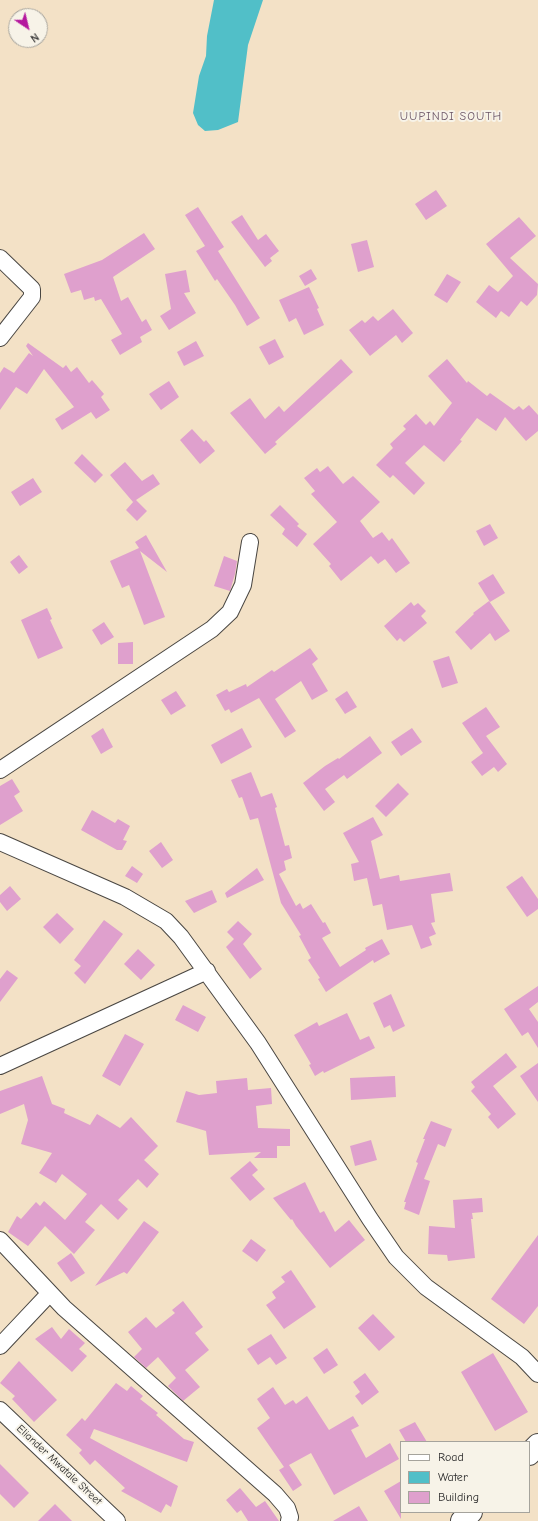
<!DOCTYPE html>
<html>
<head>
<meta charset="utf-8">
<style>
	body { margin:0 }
	#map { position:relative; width:538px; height:1521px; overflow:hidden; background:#f3e1c6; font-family:"Comic Neue",sans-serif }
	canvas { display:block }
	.legend { position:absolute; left:400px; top:1441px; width:130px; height:72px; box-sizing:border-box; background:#f7f3e8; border:1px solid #a5a39c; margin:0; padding:5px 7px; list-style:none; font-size:12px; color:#2b2b2b }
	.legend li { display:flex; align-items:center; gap:8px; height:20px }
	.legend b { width:20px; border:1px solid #a5a39c }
	.north { position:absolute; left:8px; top:8px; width:40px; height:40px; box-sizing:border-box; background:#f7f3e8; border:1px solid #a5a39c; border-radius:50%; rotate:145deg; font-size:11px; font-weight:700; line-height:16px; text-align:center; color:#2b2b2b }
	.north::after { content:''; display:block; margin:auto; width:14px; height:18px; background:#b5179e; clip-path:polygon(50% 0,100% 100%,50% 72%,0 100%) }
</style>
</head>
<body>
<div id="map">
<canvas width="538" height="1521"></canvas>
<ul class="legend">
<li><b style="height:5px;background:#fff"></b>Road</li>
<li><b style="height:11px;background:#51bfc8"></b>Water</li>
<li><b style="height:11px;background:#dfa0cd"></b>Building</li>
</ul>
<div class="north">N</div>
</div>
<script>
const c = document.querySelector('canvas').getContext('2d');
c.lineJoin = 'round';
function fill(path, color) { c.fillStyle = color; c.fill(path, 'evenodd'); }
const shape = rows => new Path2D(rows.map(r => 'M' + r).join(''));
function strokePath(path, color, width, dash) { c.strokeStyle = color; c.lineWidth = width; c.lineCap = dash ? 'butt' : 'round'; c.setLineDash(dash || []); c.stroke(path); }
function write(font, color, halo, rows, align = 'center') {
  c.font = font + ' "Comic Neue",sans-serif'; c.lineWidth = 4; c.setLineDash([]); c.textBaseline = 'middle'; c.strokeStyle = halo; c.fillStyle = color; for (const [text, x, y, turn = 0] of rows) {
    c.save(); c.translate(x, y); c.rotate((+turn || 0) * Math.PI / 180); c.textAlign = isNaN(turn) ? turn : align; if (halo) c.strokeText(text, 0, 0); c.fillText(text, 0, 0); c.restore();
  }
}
fill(shape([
	[214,0,263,0,248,45,238,122,218,130,205,131,198,125,193,113,199,76,206,56,207,36]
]), '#51bfc8');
fill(shape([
	[436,190,447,206,426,220,415,204],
	[198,207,224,247,218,251,260,318,247,326,235,305,217,279,215,281,196,251,205,246,185,215],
	[242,215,258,240,266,234,279,251,270,258,272,261,265,267,231,222],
	[519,217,536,236,510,258,538,284,537,295,527,306,521,301,509,317,501,311,496,318,476,302,489,285,498,292,513,276,486,244],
	[144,233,155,249,113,277,121,301,128,297,142,322,146,319,152,330,140,337,142,342,120,355,111,340,122,334,101,299,95,301,94,297,84,300,81,290,71,293,64,274,102,260],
	[367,240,374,267,358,272,351,244],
	[311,269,317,279,305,286,299,276],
	[186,270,190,292,184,293,196,313,169,330,160,316,171,309,165,274],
	[447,274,461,282,447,303,434,295],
	[309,287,319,308,317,309,324,325,304,335,296,318,289,322,279,300],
	[393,309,413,333,402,343,396,335,370,356,349,330,362,320,365,323,373,316,378,321],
	[275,339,284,357,269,365,259,347],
	[196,341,204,356,184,366,177,352],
	[28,343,63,368,66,365,71,372,77,367,89,383,92,380,104,394,101,397,110,410,96,419,91,412,62,430,55,419,74,407,44,369,27,394,16,387,0,410,0,373,4,367,14,373,29,353,33,356,26,346],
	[341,359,353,372,275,442,277,444,265,454,230,413,250,398,265,419,279,406,284,412],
	[447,359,467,383,468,381,487,396,490,393,514,410,519,406,523,410,529,405,538,415,538,431,526,441,505,417,496,431,477,418,460,440,462,441,444,462,424,445,405,463,425,483,414,495,393,475,390,478,376,465,393,448,390,444,406,429,403,426,416,414,426,425,430,421,434,426,452,403,428,376],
	[169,381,179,397,161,410,149,394],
	[192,429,204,442,206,440,215,451,200,464,180,440],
	[82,454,103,475,95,483,74,463],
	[125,462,142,481,153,474,160,484,136,500,147,511,137,521,126,510,134,501,133,502,110,475],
	[328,466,343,484,353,476,380,502,360,521,373,538,382,532,389,541,392,538,410,563,396,573,385,559,378,564,371,556,341,581,329,566,331,564,313,544,337,522,311,494,315,491,304,478,317,468,320,472],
	[33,478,42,492,20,506,11,492],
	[280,505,299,524,297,526,307,534,297,547,282,534,285,529,270,515],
	[490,524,498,538,484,546,476,531],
	[146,535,167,572,140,551,165,617,144,625,129,585,122,588,110,561,139,548,135,542],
	[19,555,28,567,19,574,10,562],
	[224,556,237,561,235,574,230,591,214,586],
	[493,574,505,593,490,602,478,583],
	[489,601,510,631,495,641,490,633,471,650,455,632,474,614,473,613],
	[411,602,414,606,418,603,426,611,421,616,427,623,404,642,400,638,397,641,384,626],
	[47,608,52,619,50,620,63,648,38,659,21,620],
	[104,622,114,637,101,645,92,630],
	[133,642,133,664,118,664,118,643],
	[310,648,318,659,312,664,328,691,312,700,301,681,275,699,296,731,285,738,259,698,231,713,229,709,225,711,216,695,227,689,229,692,246,684,247,687,272,670,274,672],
	[449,656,458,683,442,688,433,661],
	[176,691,186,706,171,715,161,700],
	[347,691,357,707,345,714,335,699],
	[486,707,500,727,486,736,507,764,498,772,494,767,482,776,471,762,483,753,462,723],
	[103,728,113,747,101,754,91,736],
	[242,728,252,747,221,764,211,745],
	[412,728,422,742,401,756,391,742],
	[370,736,382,753,347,779,344,775,325,789,335,802,324,811,303,783,325,766,338,758,339,759],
	[251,772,261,797,272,793,277,807,275,808,285,846,289,845,292,858,284,861,286,870,279,874,296,906,300,903,303,909,311,904,323,923,325,922,331,933,322,938,340,967,366,950,365,948,382,939,390,954,374,963,373,960,326,992,318,979,320,978,308,960,311,958,299,936,301,935,281,903,258,818,250,820,242,797,239,798,231,780],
	[12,779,20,792,14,796,23,811,0,825,0,786],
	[398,783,409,794,386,817,375,806],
	[92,810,115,823,118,819,130,826,123,840,127,841,122,850,117,850,81,830],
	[373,817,383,835,371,841,380,879,399,875,400,881,450,873,453,891,431,894,435,922,431,923,436,934,429,937,432,945,421,949,412,925,387,930,382,904,373,906,367,878,354,881,351,864,359,862,343,833],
	[161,842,173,860,162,868,149,851],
	[132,866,143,874,137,883,125,876],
	[257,868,264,880,227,898,225,893],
	[522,876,538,899,538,909,527,917,506,887],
	[10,886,21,899,7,911,0,902,0,895],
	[212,890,217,902,194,913,185,901],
	[57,913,74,929,60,944,43,927],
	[104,920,123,934,85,984,74,973,81,966,74,960],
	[238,921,252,934,243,944,262,969,250,979,226,947,234,939,227,932],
	[138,949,155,965,141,980,124,964],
	[7,970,18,978,0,1002,0,979],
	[538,986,538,1002,529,1009,538,1022,538,1048,528,1032,522,1036,504,1009],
	[391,994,405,1026,393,1032,390,1025,384,1028,373,1003],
	[183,1005,206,1017,198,1032,175,1020],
	[347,1013,360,1040,369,1036,375,1048,324,1073,323,1071,315,1076,309,1065,311,1064,294,1035,317,1022,319,1026],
	[125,1034,144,1044,120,1086,102,1076],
	[506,1053,517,1067,493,1086,516,1114,498,1129,488,1117,491,1114,471,1091,475,1087,471,1082],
	[538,1063,538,1102,520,1076],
	[42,1076,52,1104,65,1109,64,1113,90,1125,97,1114,120,1128,131,1117,158,1146,144,1160,159,1174,147,1188,138,1179,118,1200,128,1209,118,1220,101,1204,85,1222,95,1230,74,1254,45,1226,28,1246,8,1232,17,1216,21,1219,36,1202,40,1206,44,1201,65,1220,87,1194,62,1174,56,1183,39,1173,52,1153,21,1144,28,1120,24,1104,0,1114,0,1091],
	[395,1076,396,1097,351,1100,350,1078],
	[247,1078,248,1090,271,1088,272,1104,256,1106,258,1128,290,1129,290,1146,277,1146,277,1158,254,1158,261,1152,209,1155,206,1131,176,1122,186,1091,199,1095,217,1093,216,1081],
	[431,1121,452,1129,445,1147,438,1144,424,1179,430,1181,419,1215,404,1209,406,1202,404,1202,418,1163,416,1162,425,1139,423,1139],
	[371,1140,377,1160,355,1166,350,1146],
	[250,1161,258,1170,252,1175,265,1189,250,1201,230,1178],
	[305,1182,320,1213,324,1211,335,1232,349,1220,365,1240,330,1268,296,1226,292,1219,291,1220,273,1198],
	[482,1198,483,1212,472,1213,473,1219,471,1219,475,1258,448,1261,447,1255,428,1254,429,1226,455,1228,453,1200],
	[144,1221,159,1232,127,1274,124,1272,95,1286],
	[538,1235,538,1306,524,1324,491,1299],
	[251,1239,266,1250,257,1262,242,1251],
	[71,1253,85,1273,71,1282,57,1263],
	[291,1270,316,1307,284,1329,266,1305,276,1298,272,1292,285,1282,281,1277],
	[183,1301,203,1327,195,1333,209,1350,185,1370,200,1387,183,1401,168,1386,176,1378,158,1357,146,1368,134,1357,142,1349,128,1332,146,1317,156,1328,175,1313,172,1310],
	[373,1314,395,1337,379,1351,358,1328],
	[52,1327,61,1339,69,1329,85,1343,79,1349,87,1356,72,1372,35,1339],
	[271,1334,287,1358,276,1365,270,1357,258,1365,247,1349],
	[327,1348,338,1365,324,1374,313,1358],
	[493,1353,528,1412,495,1431,461,1372],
	[19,1361,57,1400,34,1422,12,1399,15,1396,0,1383],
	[365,1373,379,1392,362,1405,355,1396,360,1392,353,1382],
	[116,1383,127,1391,131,1386,143,1396,140,1399,158,1413,156,1415,184,1439,194,1442,187,1462,94,1429,90,1438,178,1486,171,1507,166,1504,161,1513,121,1491,125,1488,95,1460,90,1465,79,1453,82,1450,66,1435,82,1418,85,1421],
	[273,1387,285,1405,293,1400,296,1404,307,1396,329,1430,353,1416,359,1426,351,1430,366,1458,390,1443,399,1459,334,1495,311,1453,289,1465,302,1485,293,1491,279,1470,284,1467,257,1428,270,1418,257,1399],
	[415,1422,427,1442,406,1442,399,1430],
	[0,1464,29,1493,14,1508,0,1494],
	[401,1481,401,1519,384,1491],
	[240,1488,256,1507,265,1501,279,1521,248,1521,241,1510,237,1513,226,1500],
	[55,1504,72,1521,38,1521],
	[359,1506,368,1521,333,1521]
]), '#dfa0cd');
const minor = shape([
	[0,258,32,289,32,297,0,338],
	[0,770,212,629,230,612,243,585,250,542],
	[0,842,125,897,166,921,181,937,258,1043,370,1219,396,1257,426,1287,522,1357,538,1374],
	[0,1066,207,971],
	[0,1240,64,1308,275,1494,287,1508,290,1517,289,1521],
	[0,1346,49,1294],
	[0,1410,117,1521]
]);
const primary = shape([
	[529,1454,538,1445],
	[462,1521,471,1512]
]);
strokePath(minor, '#494642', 18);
strokePath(primary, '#494642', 24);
strokePath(minor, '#fff', 16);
strokePath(primary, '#fff', 22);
write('11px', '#2b2b2b', '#f7f3e8', [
	["Eliander Mwatale Street",59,1465,43]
]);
c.letterSpacing = '1px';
write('12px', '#6a5464', '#f7f3e8', [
	["UUPINDI SOUTH",451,117]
]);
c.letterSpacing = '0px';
</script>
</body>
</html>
